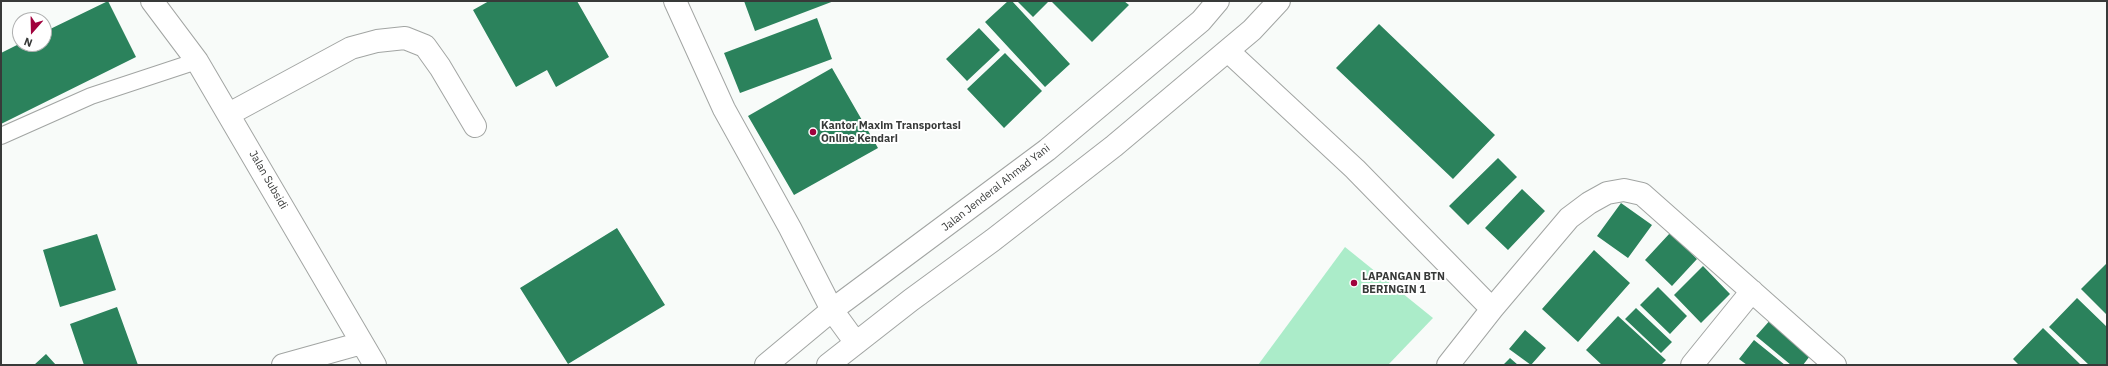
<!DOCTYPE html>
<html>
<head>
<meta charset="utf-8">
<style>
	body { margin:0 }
	#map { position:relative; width:2108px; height:366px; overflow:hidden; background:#f8fbf9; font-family:"IBM Plex Sans",sans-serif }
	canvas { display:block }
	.frame { position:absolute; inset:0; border:2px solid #383a39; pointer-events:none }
	.north { position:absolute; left:12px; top:12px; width:40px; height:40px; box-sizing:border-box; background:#fff; border:1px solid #afb0b0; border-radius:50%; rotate:200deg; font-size:11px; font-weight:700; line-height:16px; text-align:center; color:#383a39 }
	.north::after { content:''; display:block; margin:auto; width:14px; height:18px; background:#a0023d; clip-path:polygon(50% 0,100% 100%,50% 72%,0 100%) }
</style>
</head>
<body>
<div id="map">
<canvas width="2108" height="366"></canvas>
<div class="frame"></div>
<div class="north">N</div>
</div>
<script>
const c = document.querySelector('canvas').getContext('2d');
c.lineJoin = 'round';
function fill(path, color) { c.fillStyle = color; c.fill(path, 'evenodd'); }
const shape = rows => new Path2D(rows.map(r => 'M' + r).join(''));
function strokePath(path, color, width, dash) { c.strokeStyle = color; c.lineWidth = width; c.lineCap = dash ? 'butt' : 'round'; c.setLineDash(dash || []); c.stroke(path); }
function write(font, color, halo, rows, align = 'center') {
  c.font = font + ' "IBM Plex Sans",sans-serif'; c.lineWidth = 4; c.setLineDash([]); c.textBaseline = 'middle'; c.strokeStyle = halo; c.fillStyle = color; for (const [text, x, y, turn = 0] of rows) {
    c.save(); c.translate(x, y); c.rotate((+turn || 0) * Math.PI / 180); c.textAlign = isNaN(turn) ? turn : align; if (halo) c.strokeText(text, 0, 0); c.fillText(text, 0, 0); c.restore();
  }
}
fill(shape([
	[1345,247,1433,318,1388,365,1258,365]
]), '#abecc9');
fill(shape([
	[108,1,136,57,1,124,1,53,19,44,44,44,44,32],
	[489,1,577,1,609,57,556,87,547,70,516,87,473,10],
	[744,1,834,1,755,31],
	[1008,1,1012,1,1070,64,1045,87,985,22],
	[1017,1,1047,1,1048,2,1033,17],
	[1051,1,1124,1,1129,5,1092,42],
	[817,18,832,59,740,93,724,53],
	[1379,24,1495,135,1453,179,1336,68],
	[979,28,1000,50,967,81,946,59],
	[1005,53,1042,91,1004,128,967,89],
	[832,68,878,148,794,195,748,116],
	[1498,158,1517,177,1468,225,1449,206],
	[1522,189,1545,211,1508,250,1485,228],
	[1621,203,1652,225,1628,258,1597,236],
	[617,228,665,305,568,364,520,288],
	[1670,233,1697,259,1672,286,1645,260],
	[97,234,116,290,60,307,43,250],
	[1594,250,1630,283,1578,342,1542,309],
	[2107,263,2107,315,2081,289],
	[1703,266,1730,294,1701,323,1674,295],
	[1658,287,1687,316,1670,334,1640,305],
	[2077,298,2107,327,2107,365,2089,365,2049,327],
	[117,307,138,365,84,365,70,324],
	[1636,308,1672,342,1661,353,1625,319],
	[1618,316,1666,360,1661,365,1602,365,1586,350],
	[1772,318,1813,352,1803,365,1791,365,1756,336],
	[2043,328,2081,365,2019,365,2013,359],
	[1525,330,1546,348,1531,365,1509,349],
	[1754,340,1785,365,1747,365,1739,359],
	[46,354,56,365,34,365],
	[1510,358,1518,365,1503,365]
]), '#2b825c');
const service = shape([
	[1,136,91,96,197,61]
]);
const minor = shape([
	[152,1,197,61,375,365],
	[675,1,724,109,790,228,832,310],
	[1228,51,1355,169,1492,309],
	[229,114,351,48,377,41,405,38,425,46,440,67,475,126],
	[283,365,362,343],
	[1448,365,1492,309,1569,218,1589,203,1607,193,1624,190,1642,194,1835,365],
	[1692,365,1752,291]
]);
const trunk = shape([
	[832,310,856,343],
	[766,365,832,310,1047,150,1201,21,1218,1],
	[828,365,911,300,993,240,1114,146,1252,30,1279,1]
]);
strokePath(service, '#a2a5a3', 18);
strokePath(minor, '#a2a5a3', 24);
strokePath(trunk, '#a2a5a3', 24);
strokePath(service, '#fff', 16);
strokePath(minor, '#fff', 22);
strokePath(trunk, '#fff', 22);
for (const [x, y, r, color] of [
	[813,132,4,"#a0023d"],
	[1354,283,4,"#a0023d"]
]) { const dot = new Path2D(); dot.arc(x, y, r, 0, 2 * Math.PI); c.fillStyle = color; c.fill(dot); strokePath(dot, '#fff', 1.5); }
write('bold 11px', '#383a39', '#fff', [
	["Kantor Maxim Transportasi",821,126],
	["Online Kendari",821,139],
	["LAPANGAN BTN",1362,277],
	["BERINGIN 1",1362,290]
], 'left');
write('11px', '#383a39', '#fff', [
	["Jalan Subsidi",268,180,60],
	["Jalan Jenderal Ahmad Yani",996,188,-38]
]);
</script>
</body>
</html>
